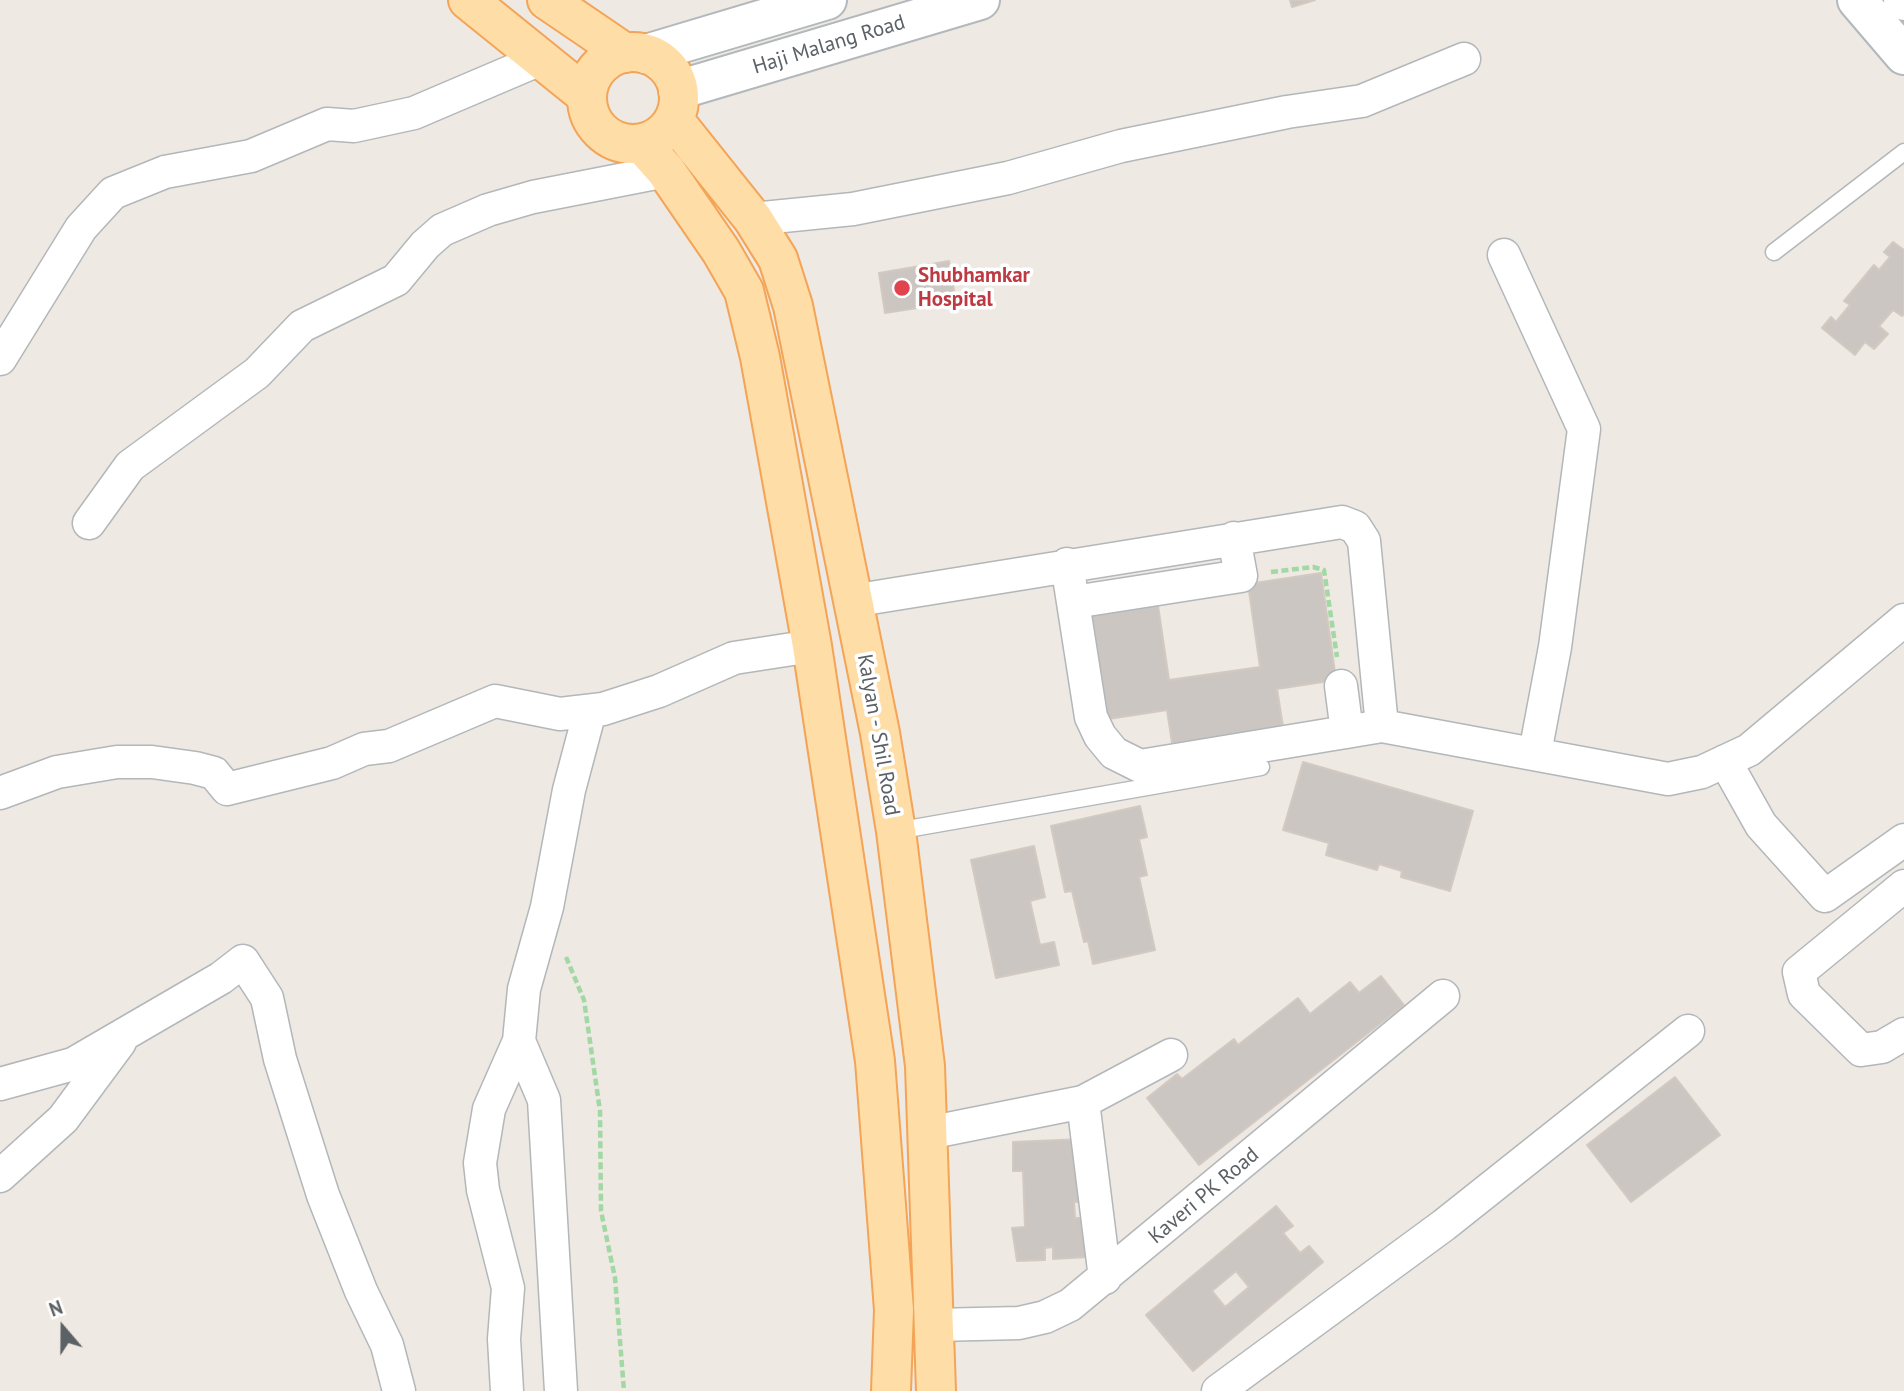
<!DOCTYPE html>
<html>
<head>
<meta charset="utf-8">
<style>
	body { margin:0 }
	#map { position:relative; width:1904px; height:1391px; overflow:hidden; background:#eee9e3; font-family:"PT Sans",sans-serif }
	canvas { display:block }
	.north { position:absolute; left:28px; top:1293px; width:70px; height:70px; -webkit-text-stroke:5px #fff; paint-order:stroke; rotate:340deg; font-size:19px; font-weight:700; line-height:28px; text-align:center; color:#5b6164 }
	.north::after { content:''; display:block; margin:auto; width:24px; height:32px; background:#5b6164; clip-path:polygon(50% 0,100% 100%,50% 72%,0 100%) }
</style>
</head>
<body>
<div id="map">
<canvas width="1904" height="1391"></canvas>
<div class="north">N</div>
</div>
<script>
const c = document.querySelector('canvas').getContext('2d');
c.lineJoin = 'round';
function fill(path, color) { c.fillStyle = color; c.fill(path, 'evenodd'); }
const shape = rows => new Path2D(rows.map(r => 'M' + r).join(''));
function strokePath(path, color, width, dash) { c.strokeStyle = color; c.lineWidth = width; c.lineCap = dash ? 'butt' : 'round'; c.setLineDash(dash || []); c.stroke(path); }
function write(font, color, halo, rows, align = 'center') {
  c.font = font + ' "PT Sans",sans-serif'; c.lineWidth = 7; c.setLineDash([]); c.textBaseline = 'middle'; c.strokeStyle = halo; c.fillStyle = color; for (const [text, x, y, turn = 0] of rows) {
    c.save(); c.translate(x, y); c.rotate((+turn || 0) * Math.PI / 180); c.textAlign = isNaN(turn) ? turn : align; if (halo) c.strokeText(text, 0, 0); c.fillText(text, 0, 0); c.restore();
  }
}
const building = shape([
	[1290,0,1315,0,1292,7,1290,0],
	[1893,242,1904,250,1904,314,1902,316,1893,310,1879,326,1888,334,1874,349,1865,342,1855,355,1822,328,1831,317,1836,322,1850,305,1844,301,1874,265,1879,270,1890,257,1884,252,1893,242],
	[949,261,956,302,885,313,879,273,949,261],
	[1321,573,1336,680,1277,689,1285,739,1174,756,1167,710,1102,720,1085,610,1157,599,1169,680,1260,667,1248,584,1321,573],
	[1303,762,1473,811,1450,891,1401,877,1402,871,1379,864,1377,870,1326,855,1329,843,1283,830,1303,762],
	[1140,806,1147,837,1139,839,1147,875,1139,877,1155,950,1093,964,1088,941,1084,942,1072,891,1065,892,1051,826,1140,806],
	[1034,846,1045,897,1030,901,1040,945,1054,942,1059,965,996,978,971,860,1034,846],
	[1381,976,1404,1005,1199,1165,1147,1098,1177,1074,1182,1079,1234,1039,1238,1045,1298,998,1310,1014,1350,982,1359,993,1381,976],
	[1675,1077,1720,1135,1631,1202,1587,1145,1675,1077],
	[1084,1139,1078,1179,1079,1202,1074,1202,1075,1218,1086,1218,1088,1257,1053,1259,1053,1247,1045,1248,1045,1260,1017,1261,1012,1228,1025,1227,1023,1171,1013,1171,1013,1142,1084,1139],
	[1276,1206,1293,1226,1283,1233,1300,1253,1309,1246,1323,1262,1193,1371,1146,1315,1276,1206],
	[1236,1271,1249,1287,1225,1307,1212,1291,1236,1271]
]);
fill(building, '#cbc6c2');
strokePath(building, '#d3c9c1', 2);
const lane = shape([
	[1774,252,1904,152],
	[896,831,1261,767]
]);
const street = shape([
	[753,219,853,209,1008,178,1121,146,1287,112,1362,101,1464,59],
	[1504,255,1584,429,1555,647,1535,753],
	[0,359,81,228,113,193,165,172,251,156,327,124,354,126,414,113,543,58],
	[89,523,130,466,257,373,302,326,396,280,425,245,442,230,488,210,533,197,666,171],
	[1067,564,1091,717,1100,736,1114,753,1140,766,1382,726,1668,779,1702,772,1749,750,1904,620],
	[852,601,1342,522,1355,527,1364,541,1382,726],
	[1074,602,1241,576,1234,538],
	[1341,686,1347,732],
	[1725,761,1761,825,1825,896,1904,840],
	[0,793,57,772,117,762,152,762,195,768,214,773,227,789,332,763,364,749,389,746,495,701,560,714,603,709,659,691,734,658,812,646],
	[1904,886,1799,972,1804,994,1861,1050,1882,1047,1904,1034],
	[519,1041,544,1100,561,1391],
	[0,1084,73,1064,221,978,243,961,267,998,280,1059,323,1195,361,1291,387,1345,399,1391],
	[1083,1102,1105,1278],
	[928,1133,1083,1102,1171,1055],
	[0,1176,63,1119,120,1042],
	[935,1325,1019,1323,1045,1317,1070,1305,1443,996],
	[507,1391,504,1339,508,1288,483,1190,480,1163,489,1109,519,1041,524,989,547,907,569,790,590,711],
	[1218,1391,1444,1225,1688,1031]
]);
const secondary = shape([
	[1857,0,1904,55],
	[1903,0,1904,1],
	[646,54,827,0],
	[678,90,980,0]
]);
const primary = shape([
	[468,0,587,96],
	[547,0,625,53],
	'587 98a46 46 0 1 1 92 0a46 46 0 1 1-92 0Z',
	[674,120,753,219,778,259,793,306,880,733,896,831,925,1066,936,1391],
	[642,144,666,171,721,251,744,291,760,357,812,646,875,1061,894,1310,891,1391]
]);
strokePath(lane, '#b3b7ba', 19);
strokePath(street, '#b3b7ba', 35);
strokePath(secondary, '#b2b8bb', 42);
strokePath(primary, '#f4a456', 42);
strokePath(shape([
	[1271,572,1313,567,1324,570,1337,657],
	[566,957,584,1000,600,1111,601,1211,615,1278,624,1391]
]), '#a1d8a3', 4.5, [7, 3.5]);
strokePath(lane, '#fff', 16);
strokePath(street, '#fff', 32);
strokePath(secondary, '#fff', 38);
strokePath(primary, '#ffdda7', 38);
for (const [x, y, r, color] of [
	[902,288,9,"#e0444e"]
]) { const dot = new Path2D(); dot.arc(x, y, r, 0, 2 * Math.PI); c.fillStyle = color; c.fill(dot); strokePath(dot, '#fff', 2.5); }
write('21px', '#5b6164', '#fff', [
	["Haji Malang Road",829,45,-17],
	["Kalyan - Shil Road",878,735,80],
	["Kaveri PK Road",1204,1196,-40]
]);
write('bold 21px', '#be3a42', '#fff', [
	["Shubhamkar",918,276],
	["Hospital",918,300]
], 'left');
</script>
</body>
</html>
